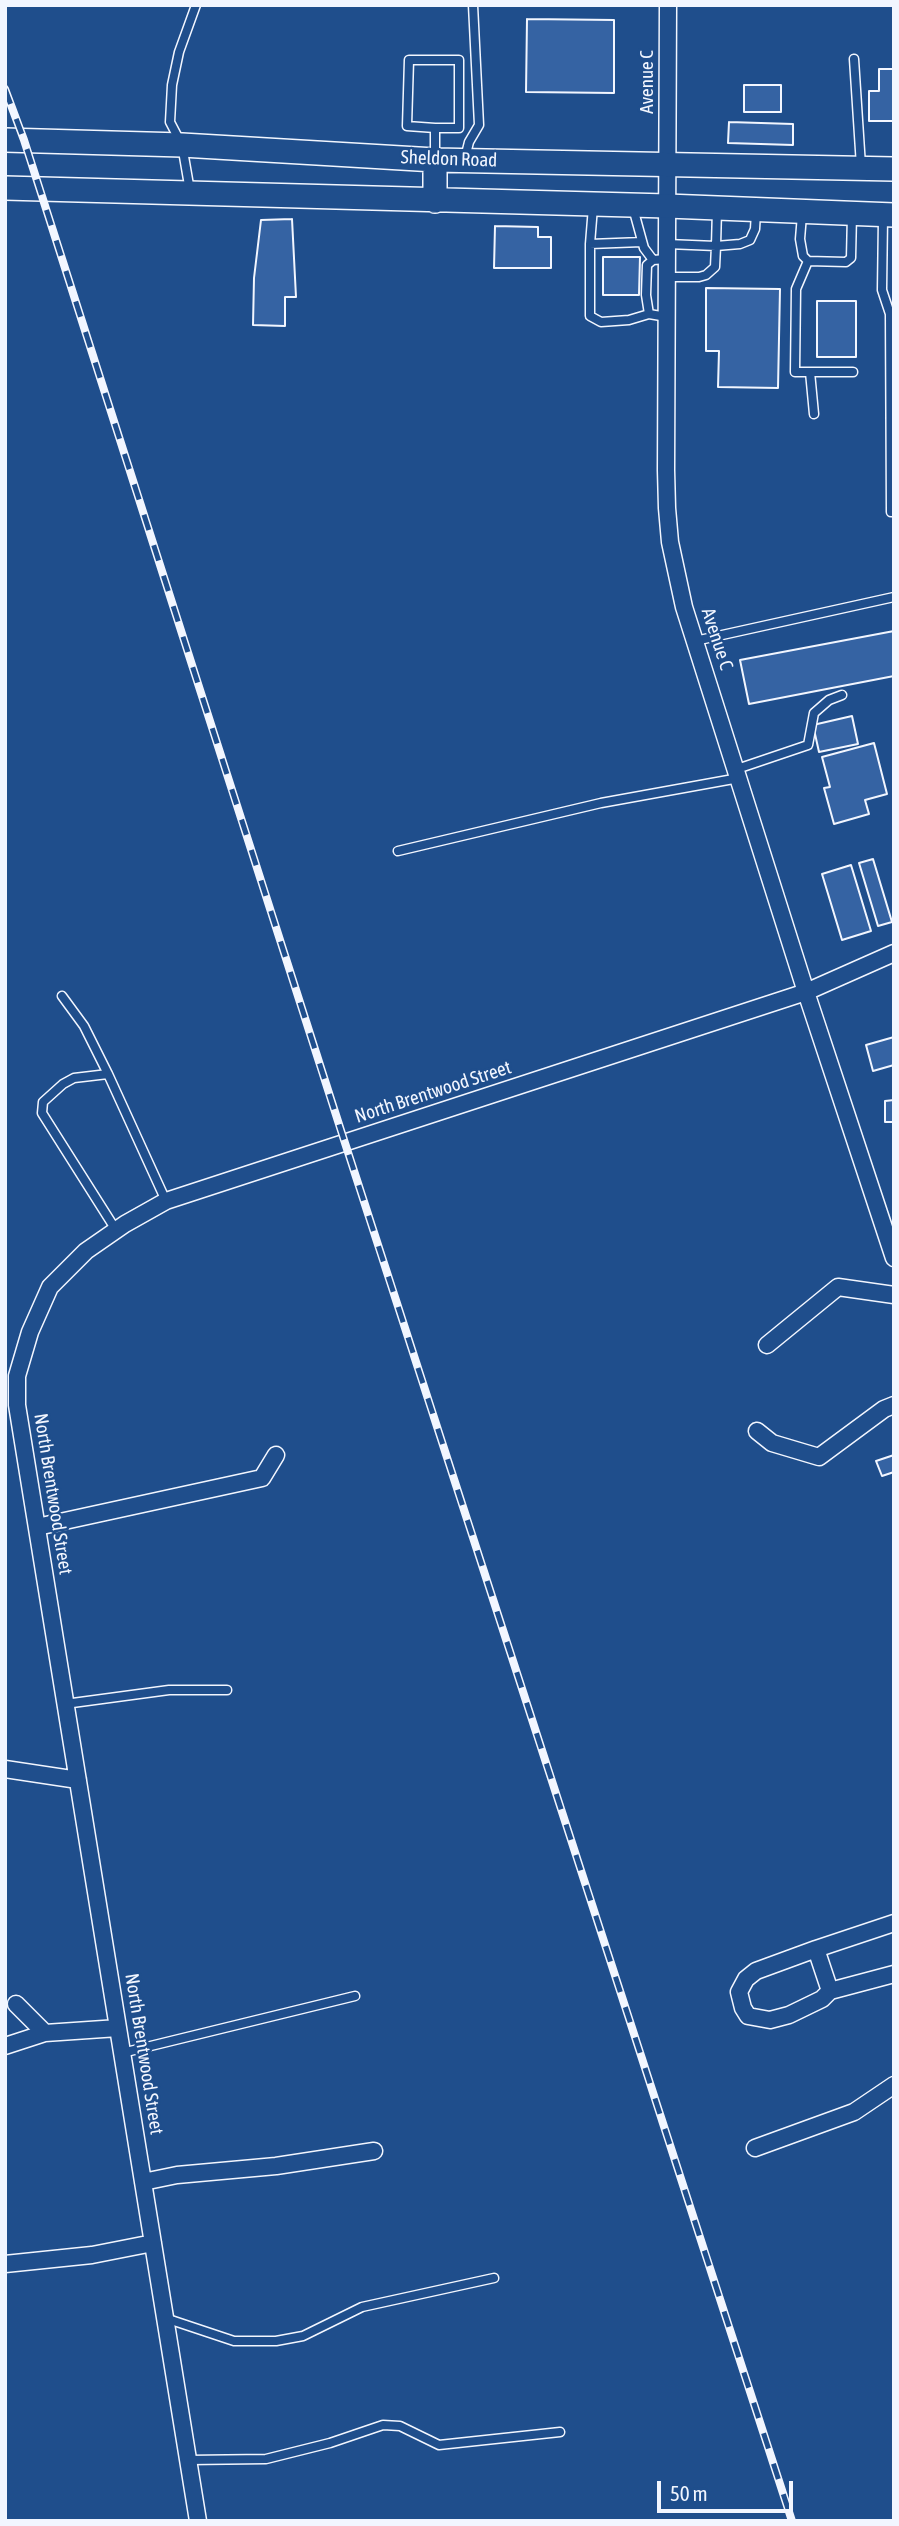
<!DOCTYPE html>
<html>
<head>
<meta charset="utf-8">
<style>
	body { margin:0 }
	#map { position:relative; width:899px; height:2526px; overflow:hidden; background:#1f4e8c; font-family:"Asap Condensed",sans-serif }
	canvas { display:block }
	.frame { position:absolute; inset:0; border:7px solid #f2f6ff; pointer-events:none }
	.scale { position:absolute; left:657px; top:2481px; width:136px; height:32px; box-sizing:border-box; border:4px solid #f2f6ff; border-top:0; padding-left:9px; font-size:21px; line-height:24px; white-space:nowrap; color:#f2f6ff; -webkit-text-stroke:5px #1f4e8c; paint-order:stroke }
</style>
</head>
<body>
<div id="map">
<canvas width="899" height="2526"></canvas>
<div class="frame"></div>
<div class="scale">50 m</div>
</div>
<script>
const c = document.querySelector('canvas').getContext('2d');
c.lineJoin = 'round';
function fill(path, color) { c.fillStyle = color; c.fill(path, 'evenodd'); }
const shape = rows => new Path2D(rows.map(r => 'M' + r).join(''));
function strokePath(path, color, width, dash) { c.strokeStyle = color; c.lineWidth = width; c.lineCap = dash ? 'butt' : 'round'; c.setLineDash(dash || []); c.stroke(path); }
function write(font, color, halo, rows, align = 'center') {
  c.font = font + ' "Asap Condensed",sans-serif'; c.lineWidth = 5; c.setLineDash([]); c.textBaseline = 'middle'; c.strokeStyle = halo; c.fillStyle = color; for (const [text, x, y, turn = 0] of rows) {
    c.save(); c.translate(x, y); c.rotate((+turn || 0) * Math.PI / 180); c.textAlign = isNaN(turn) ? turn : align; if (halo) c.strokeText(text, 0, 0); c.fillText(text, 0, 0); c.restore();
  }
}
const building = shape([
	[527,19,614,20,614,93,526,92,527,19],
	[879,69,894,69,894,121,869,121,869,91,879,91,879,69],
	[744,85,781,85,781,112,744,112,744,85],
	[729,122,793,124,793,145,728,143,729,122],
	[292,219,296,297,285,297,285,326,253,325,254,278,261,220,292,219],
	[495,226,538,227,538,237,551,237,551,268,494,268,495,226],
	[603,257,640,257,639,295,603,295,603,257],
	[706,288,780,289,778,388,718,387,719,351,706,351,706,288],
	[817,301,856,301,856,357,817,357,817,301],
	[894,631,894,676,749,704,740,660,894,631],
	[852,716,858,744,819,752,813,725,852,716],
	[874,743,887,794,865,800,869,814,834,824,824,788,830,787,822,757,874,743],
	[873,859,892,922,878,926,859,863,873,859],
	[851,865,871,931,842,940,822,874,851,865],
	[894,1037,894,1065,873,1071,866,1045,894,1037],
	[894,1100,894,1122,885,1122,885,1101,894,1100],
	[894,1455,894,1472,882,1476,876,1461,894,1455]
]);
fill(building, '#3563a3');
strokePath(building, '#f2f6ff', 2);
const service = shape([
	[854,59,861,166],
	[435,157,435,128,407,126,409,60,459,60,459,128,435,128],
	[465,158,469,142,479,125,473,5],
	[190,191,182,145,170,122,172,85,179,52,196,5],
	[593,207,590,244,590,316,601,322,629,320,649,314,667,317],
	[633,208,644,248,653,260],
	[717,209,716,246,740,244,750,240,755,229,756,212],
	[802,215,800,239,803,256,808,261,846,262,851,258,852,214],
	[883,218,882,290,890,314,891,512,894,511],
	[590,244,642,242],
	[667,244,716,246,715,267,706,275,699,277,667,277],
	[808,261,796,289,795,372,853,372],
	[649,314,646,295,647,265,653,260,667,259],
	[810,372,814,414],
	[695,641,894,597],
	[737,769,808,745,814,713,829,700,842,695],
	[398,851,601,803,739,778],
	[62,996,84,1026,108,1074,166,1201],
	[108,1074,74,1078,63,1084,43,1102,42,1113,116,1230],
	[65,1704,169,1690,227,1690],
	[122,2053,355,1996],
	[165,2318,234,2341,276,2341,303,2336,362,2307,494,2278],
	[188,2460,266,2459,330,2443,383,2425,400,2426,439,2445,560,2432]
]);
const minor = shape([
	[668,5,666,470,667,508,670,542,684,607,806,992,894,1258],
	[767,1345,838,1287,894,1295],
	[757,1431,772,1443,819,1457,884,1409,894,1405],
	[37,1527,262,1478,276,1455],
	[5,1769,78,1780],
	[894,1923,816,1949,830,1991,894,1974],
	[816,1949,756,1971,746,1979,739,1992,743,2008,748,2016,770,2020,789,2015,822,1999,830,1991],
	[16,2004,45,2033,118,2028],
	[5,2046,45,2033],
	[755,2148,854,2112,894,2085],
	[143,2182,177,2175,276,2166,374,2151],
	[5,2264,92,2255,153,2243],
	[198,2521,17,1405,17,1376,30,1332,50,1287,86,1251,125,1224,166,1201,806,992,894,953]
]);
const secondary = shape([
	[5,140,182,145,435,160,894,169],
	[435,160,435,201],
	[5,188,667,206,894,215]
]);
strokePath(service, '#f2f6ff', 11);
strokePath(minor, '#f2f6ff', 19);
strokePath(secondary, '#f2f6ff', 26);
strokePath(service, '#1f4e8c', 8);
strokePath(minor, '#1f4e8c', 16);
strokePath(secondary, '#1f4e8c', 23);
const rail = shape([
	[5,89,24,140,345,1143,792,2521]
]);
strokePath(rail, '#f2f6ff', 8);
strokePath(rail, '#1f4e8c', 5, [16]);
write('19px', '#f2f6ff', '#1f4e8c', [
	["Avenue C",647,82,-90],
	["Sheldon Road",449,159,2],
	["Avenue C",717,639,72],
	["North Brentwood Street",433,1092,-18],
	["North Brentwood Street",53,1494,81],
	["North Brentwood Street",144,2054,81]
]);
</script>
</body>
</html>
